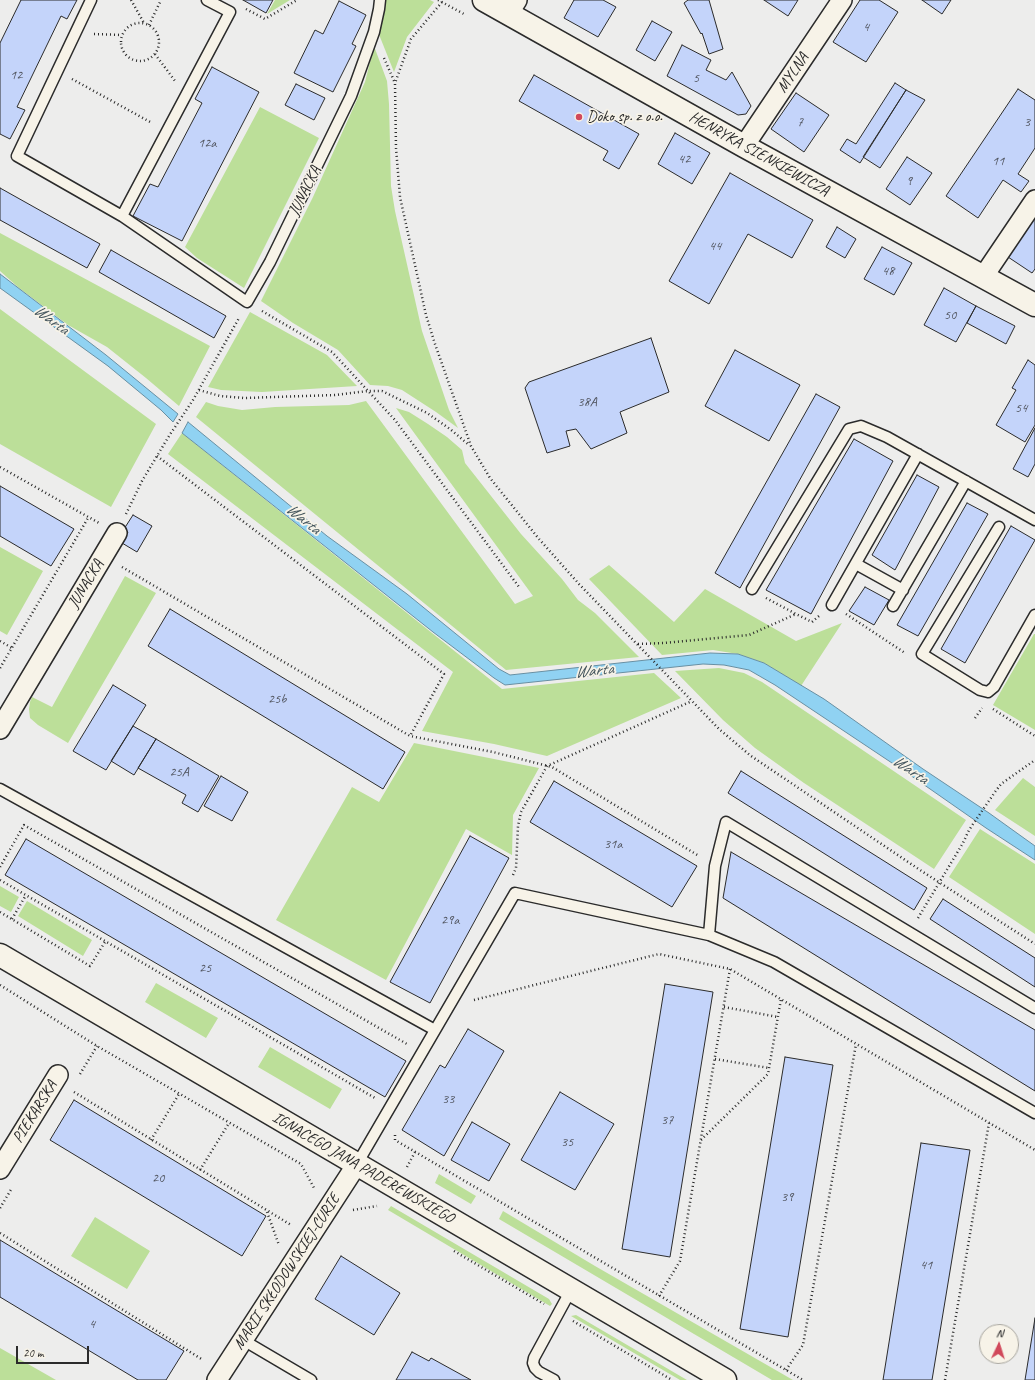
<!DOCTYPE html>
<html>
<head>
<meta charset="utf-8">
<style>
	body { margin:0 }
	#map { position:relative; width:1035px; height:1380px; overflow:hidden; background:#ededec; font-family:Caveat,sans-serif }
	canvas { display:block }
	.north { position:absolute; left:979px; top:1324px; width:40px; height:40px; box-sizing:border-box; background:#f7f3e8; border:1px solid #a5a39c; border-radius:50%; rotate:4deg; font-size:11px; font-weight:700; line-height:16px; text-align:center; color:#2b2b2b }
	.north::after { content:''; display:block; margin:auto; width:14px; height:18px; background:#d1495b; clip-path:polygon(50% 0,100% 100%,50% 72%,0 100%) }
	.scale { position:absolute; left:16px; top:1346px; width:73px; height:18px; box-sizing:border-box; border:2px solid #2b2b2b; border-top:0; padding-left:5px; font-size:12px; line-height:14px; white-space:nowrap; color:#2b2b2b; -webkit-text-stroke:3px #f7f3e8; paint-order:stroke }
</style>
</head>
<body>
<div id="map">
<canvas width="1035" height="1380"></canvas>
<div class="north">N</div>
<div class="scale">20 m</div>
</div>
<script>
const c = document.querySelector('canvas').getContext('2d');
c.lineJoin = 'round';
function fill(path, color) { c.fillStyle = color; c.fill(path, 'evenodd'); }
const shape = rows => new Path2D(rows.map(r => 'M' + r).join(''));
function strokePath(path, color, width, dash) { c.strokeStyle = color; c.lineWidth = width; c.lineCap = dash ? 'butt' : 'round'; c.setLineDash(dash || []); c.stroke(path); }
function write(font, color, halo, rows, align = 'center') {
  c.font = font + ' Caveat,sans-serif'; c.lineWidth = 3.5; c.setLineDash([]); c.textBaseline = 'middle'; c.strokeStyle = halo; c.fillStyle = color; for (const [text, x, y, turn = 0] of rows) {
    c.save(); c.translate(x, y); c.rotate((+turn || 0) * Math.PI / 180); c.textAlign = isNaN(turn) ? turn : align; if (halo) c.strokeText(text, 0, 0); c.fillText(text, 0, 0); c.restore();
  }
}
fill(shape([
	[275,0,290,0,267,14],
	[384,0,430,0,434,2,407,37,394,72,378,32,384,9],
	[374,46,387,81,389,104,391,186,395,211,422,331,449,410,458,428,436,412,402,390,388,386,370,385,338,350,293,323,261,301,313,197,365,82],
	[260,107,319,138,244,288,197,258,185,247],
	[0,233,210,346,179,406,146,378,107,347,68,325,19,288,0,271],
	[0,309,156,424,111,507,0,444],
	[250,312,327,355,357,386,262,392,221,390,208,387],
	[366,401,515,604,533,596,396,408,409,412,428,424,447,437,462,450,465,463,521,534,562,579,578,600,595,613,639,657,506,670,196,417,206,402,218,406,242,410,275,407,349,405],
	[182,433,502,689,654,673,681,698,547,756,494,744,422,731,453,672,168,454],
	[0,547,43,571,7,635,0,631],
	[609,565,674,622,705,589,796,641,842,623,801,686,764,663,738,654,713,650,662,655,589,579],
	[125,576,156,593,68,743,38,725,30,718,29,709,30,702,32,697,52,707],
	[1034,634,1035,634,1035,730,993,705],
	[719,668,744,673,762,682,966,820,934,869,804,783,755,748,723,720,675,671],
	[414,743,539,768,513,815,512,855,466,829,386,980,276,920,352,787,379,802],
	[1023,778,1035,787,1035,836,995,810],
	[980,829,1035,864,1035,934,949,877],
	[0,886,19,897,11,912,0,906],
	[27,901,92,940,83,956,18,916],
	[156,983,218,1018,206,1038,145,1002],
	[270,1047,342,1089,330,1109,258,1067],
	[439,1174,476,1196,471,1204,435,1183],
	[391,1206,549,1299,552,1304,550,1306,388,1210],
	[503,1211,595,1266,793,1380,772,1380,499,1219],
	[95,1217,150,1251,127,1289,71,1256],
	[576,1315,687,1380,680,1380,571,1316],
	[0,1348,56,1380,0,1380]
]), '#bcdf99');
const water = shape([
	[0,274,106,355,178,414,173,422,161,410,108,366,0,288,0,274],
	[188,422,327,536,407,594,499,669,510,675,710,653,738,654,764,663,824,699,923,769,989,813,1035,846,1035,860,986,828,910,775,775,685,749,670,724,665,703,664,505,685,494,678,433,632,182,433,188,422]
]);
fill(water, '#90d2f2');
strokePath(water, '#688fa2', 1);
const building = shape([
	[21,0,77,0,67,19,61,16,17,107,25,110,10,139,0,134,0,43,21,0],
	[243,0,273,0,266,13,243,0],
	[574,0,603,0,616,7,598,37,564,18,574,0],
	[688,0,709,0,723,49,709,54,702,33,701,34,684,3,688,0],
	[764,0,798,0,788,16,764,0],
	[860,0,879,0,898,12,866,62,833,42,860,0],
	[922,0,951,0,942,14,922,0],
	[339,1,366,15,352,44,356,46,333,92,294,73,315,30,323,34,339,1],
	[652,21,672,32,655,61,636,50,652,21],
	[682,45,711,60,706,70,726,80,732,72,751,106,746,114,738,115,667,76,682,45],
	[212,67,259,92,182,241,133,216,150,184,158,187,202,103,195,99,212,67],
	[534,75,639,134,619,169,603,160,608,151,519,101,534,75],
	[895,83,906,90,860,163,840,150,847,139,856,144,895,83],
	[296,84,325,98,314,120,285,105,296,84],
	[1018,89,1035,100,1035,148,1018,174,1029,181,1021,192,1003,180,978,218,946,196,1018,89],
	[906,90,925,100,880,168,863,157,906,90],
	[796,93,829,115,804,152,771,129,796,93],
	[675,133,710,153,692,184,658,164,675,133],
	[907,157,932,173,910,205,886,189,907,157],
	[730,173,813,220,792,258,748,234,709,304,669,281,730,173],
	[0,188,100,244,87,268,0,220,0,188],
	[1035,215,1035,269,1032,273,1005,255,1035,215],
	[837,227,856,239,845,258,826,247,837,227],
	[882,247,912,263,894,295,864,279,882,247],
	[111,250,226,316,214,338,99,272,111,250],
	[944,288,976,306,956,342,924,325,944,288],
	[976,306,1015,326,1006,344,967,323,976,306],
	[651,338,669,392,620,412,627,433,591,449,576,429,566,431,570,446,547,453,525,388,529,382,651,338],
	[735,350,800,385,769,441,705,406,735,350],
	[1028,360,1035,365,1035,425,1025,442,996,425,1016,390,1012,388,1028,360],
	[816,394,840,407,740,588,715,573,816,394],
	[1035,428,1035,464,1028,477,1013,469,1035,428],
	[854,439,893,461,811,614,766,590,854,439],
	[917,475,939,487,895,570,872,555,917,475],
	[0,486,74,529,51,566,0,536,0,486],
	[967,503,988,514,918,636,897,625,967,503],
	[133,515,152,526,137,552,122,543,128,532,124,529,133,515],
	[1011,526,1035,540,965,663,941,649,1011,526],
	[865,587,889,600,874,625,849,611,865,587],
	[170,609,405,752,383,789,148,646,170,609],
	[113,685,146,705,106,770,73,751,113,685],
	[133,726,156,739,134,775,111,761,133,726],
	[156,739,219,776,198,812,182,803,186,795,138,768,156,739],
	[741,771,927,888,914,910,728,793,741,771],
	[221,776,248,792,232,821,204,806,221,776],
	[554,781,697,866,672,907,530,822,554,781],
	[470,836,509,858,430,1003,390,982,470,836],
	[26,839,406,1061,385,1097,5,875,26,839],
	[731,852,1035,1030,1035,1091,723,898,731,852],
	[943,899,1035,958,1035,987,930,919,943,899],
	[665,984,713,992,670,1257,622,1249,665,984],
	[468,1029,504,1051,444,1156,402,1130,440,1065,445,1068,468,1029],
	[785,1057,833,1065,788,1337,740,1329,785,1057],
	[560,1092,614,1124,575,1190,521,1160,560,1092],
	[74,1100,266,1216,242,1256,50,1140,74,1100],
	[472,1122,510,1144,489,1181,451,1160,472,1122],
	[921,1143,970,1150,932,1380,883,1380,921,1143],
	[0,1240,184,1351,166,1380,138,1380,0,1297,0,1240],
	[341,1256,400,1293,374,1335,315,1299,341,1256],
	[1035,1318,1035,1380,1025,1380,1035,1318],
	[412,1352,429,1361,431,1358,471,1380,396,1380,412,1352]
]);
fill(building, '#c4d4fa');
strokePath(building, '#2b2b2b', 1);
const lane = shape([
	[91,0,17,156,122,216,230,12,207,0],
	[122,216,247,302,270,262,351,96,374,32,379,9,380,0],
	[999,527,922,654,980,690,988,692,994,687,1035,615],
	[856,564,903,590],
	[752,589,849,429,861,426,887,437,1035,520],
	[832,605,918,454],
	[893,606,966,481],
	[0,789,435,1030],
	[709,935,715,866,726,822,1035,1008],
	[357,1164,515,893,709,935,774,962,1035,1113],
	[243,1340,311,1380],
	[554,1380,539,1372,535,1368,533,1363,534,1358,571,1290]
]);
const street = shape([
	[508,14,517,0],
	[744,146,842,0],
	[983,277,1035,200],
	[0,729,117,533],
	[0,1169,58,1075],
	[217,1380,357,1164]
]);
const secondary = shape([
	[484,0,744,146,1035,305],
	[0,955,725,1380]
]);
strokePath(lane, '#2b2b2b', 13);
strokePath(street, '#2b2b2b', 22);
strokePath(secondary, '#2b2b2b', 25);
strokePath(shape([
	[131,0,144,23],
	[438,0,464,14],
	[442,2,411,39,395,83,396,148,400,197,426,315,435,344,471,446,490,478,539,539,579,584,719,729,751,756,920,870,1035,944],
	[246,9,265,19,297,0],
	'121 42a19 19 0 1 1 38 0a19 19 0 1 1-38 0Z',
	[149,25,161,0],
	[94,34,122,35],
	[155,54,175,81],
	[384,58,395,83],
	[72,79,152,123],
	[262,311,332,352,395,420,519,587],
	[199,390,220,396,244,398,335,395,368,391,382,391,427,413,450,429,469,445],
	[157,456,444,674,410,736],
	[0,467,99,523],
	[126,514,142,481,169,436,193,400,239,318],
	[122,567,410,736,493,752,552,767,699,856],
	[766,598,796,614,812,622,819,616],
	[846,614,905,653],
	[0,641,12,648],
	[638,644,664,643,749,635,796,614],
	[0,668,88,518],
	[993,709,1035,736],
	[975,718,982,708],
	[0,867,24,825,407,1044],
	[513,875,516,868,518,826,521,812,547,766,692,701],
	[0,880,375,1098],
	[0,912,90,966,105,942],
	[918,918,963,843,969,830,995,792,1001,784,1035,760],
	[12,919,26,895],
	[0,985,97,1046,301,1164,314,1188],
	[474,1000,659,954,730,969,1035,1150],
	[724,1007,778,1017],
	[715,1059,769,1068],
	[80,1074,97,1046],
	[74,1092,291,1225],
	[395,1135,395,1140,803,1380],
	[151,1140,179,1094],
	[701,1140,768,1074,781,999],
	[407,1167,415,1152],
	[200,1170,229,1123],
	[0,1208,12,1188],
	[353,1210,377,1206],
	[267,1212,279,1245],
	[0,1233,203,1360],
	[454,1251,544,1304],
	[659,1296,680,1261,730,969],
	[573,1321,672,1380],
	[786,1370,803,1345,856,1044],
	[945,1380,989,1123]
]), '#2b2b2b', 2.5, [1, 3]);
strokePath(lane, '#f7f3e8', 10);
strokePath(street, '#f7f3e8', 19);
strokePath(secondary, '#f7f3e8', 22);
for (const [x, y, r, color] of [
	[579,117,4,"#d1495b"]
]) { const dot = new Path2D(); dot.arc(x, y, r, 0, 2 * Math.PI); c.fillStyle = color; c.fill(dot); strokePath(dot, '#f7f3e8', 1.5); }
write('14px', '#51555f', null, [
	["4",866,27],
	["12",16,75],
	["5",696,78],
	["7",800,122],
	["3",1027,122],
	["12a",207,143],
	["42",684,159],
	["11",998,161],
	["9",909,181],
	["44",715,246],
	["48",888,271],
	["50",950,315],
	["38A",587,402],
	["54",1021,408],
	["25b",277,699],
	["25A",179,772],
	["31a",613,844],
	["29a",450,920],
	["25",205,968],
	["33",448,1099],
	["37",667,1120],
	["35",567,1142],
	["20",158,1178],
	["39",787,1197],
	["41",926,1265],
	["4",92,1324]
]);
write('16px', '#2b2b2b', '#f7f3e8', [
	["MYLNA",793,73,-56],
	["HENRYKA SIENKIEWICZA",759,154,29],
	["JUNACKA",305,191,-64],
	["JUNACKA",86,584,-59],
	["PIEKARSKA",35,1112,-58],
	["IGNACEGO JANA PADEREWSKIEGO",363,1168,30],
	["MARII SKŁODOWSKIEJ-CURIE",287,1272,-57]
]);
write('16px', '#2b2b2b', '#f7f3e8', [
	["Doko sp. z o.o.",587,117]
], 'left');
write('italic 17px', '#44555d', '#f7f3e8', [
	["Warta",51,320,36],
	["Warta",303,519,39],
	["Warta",594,671,-6],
	["Warta",910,770,34]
]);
</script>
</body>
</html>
